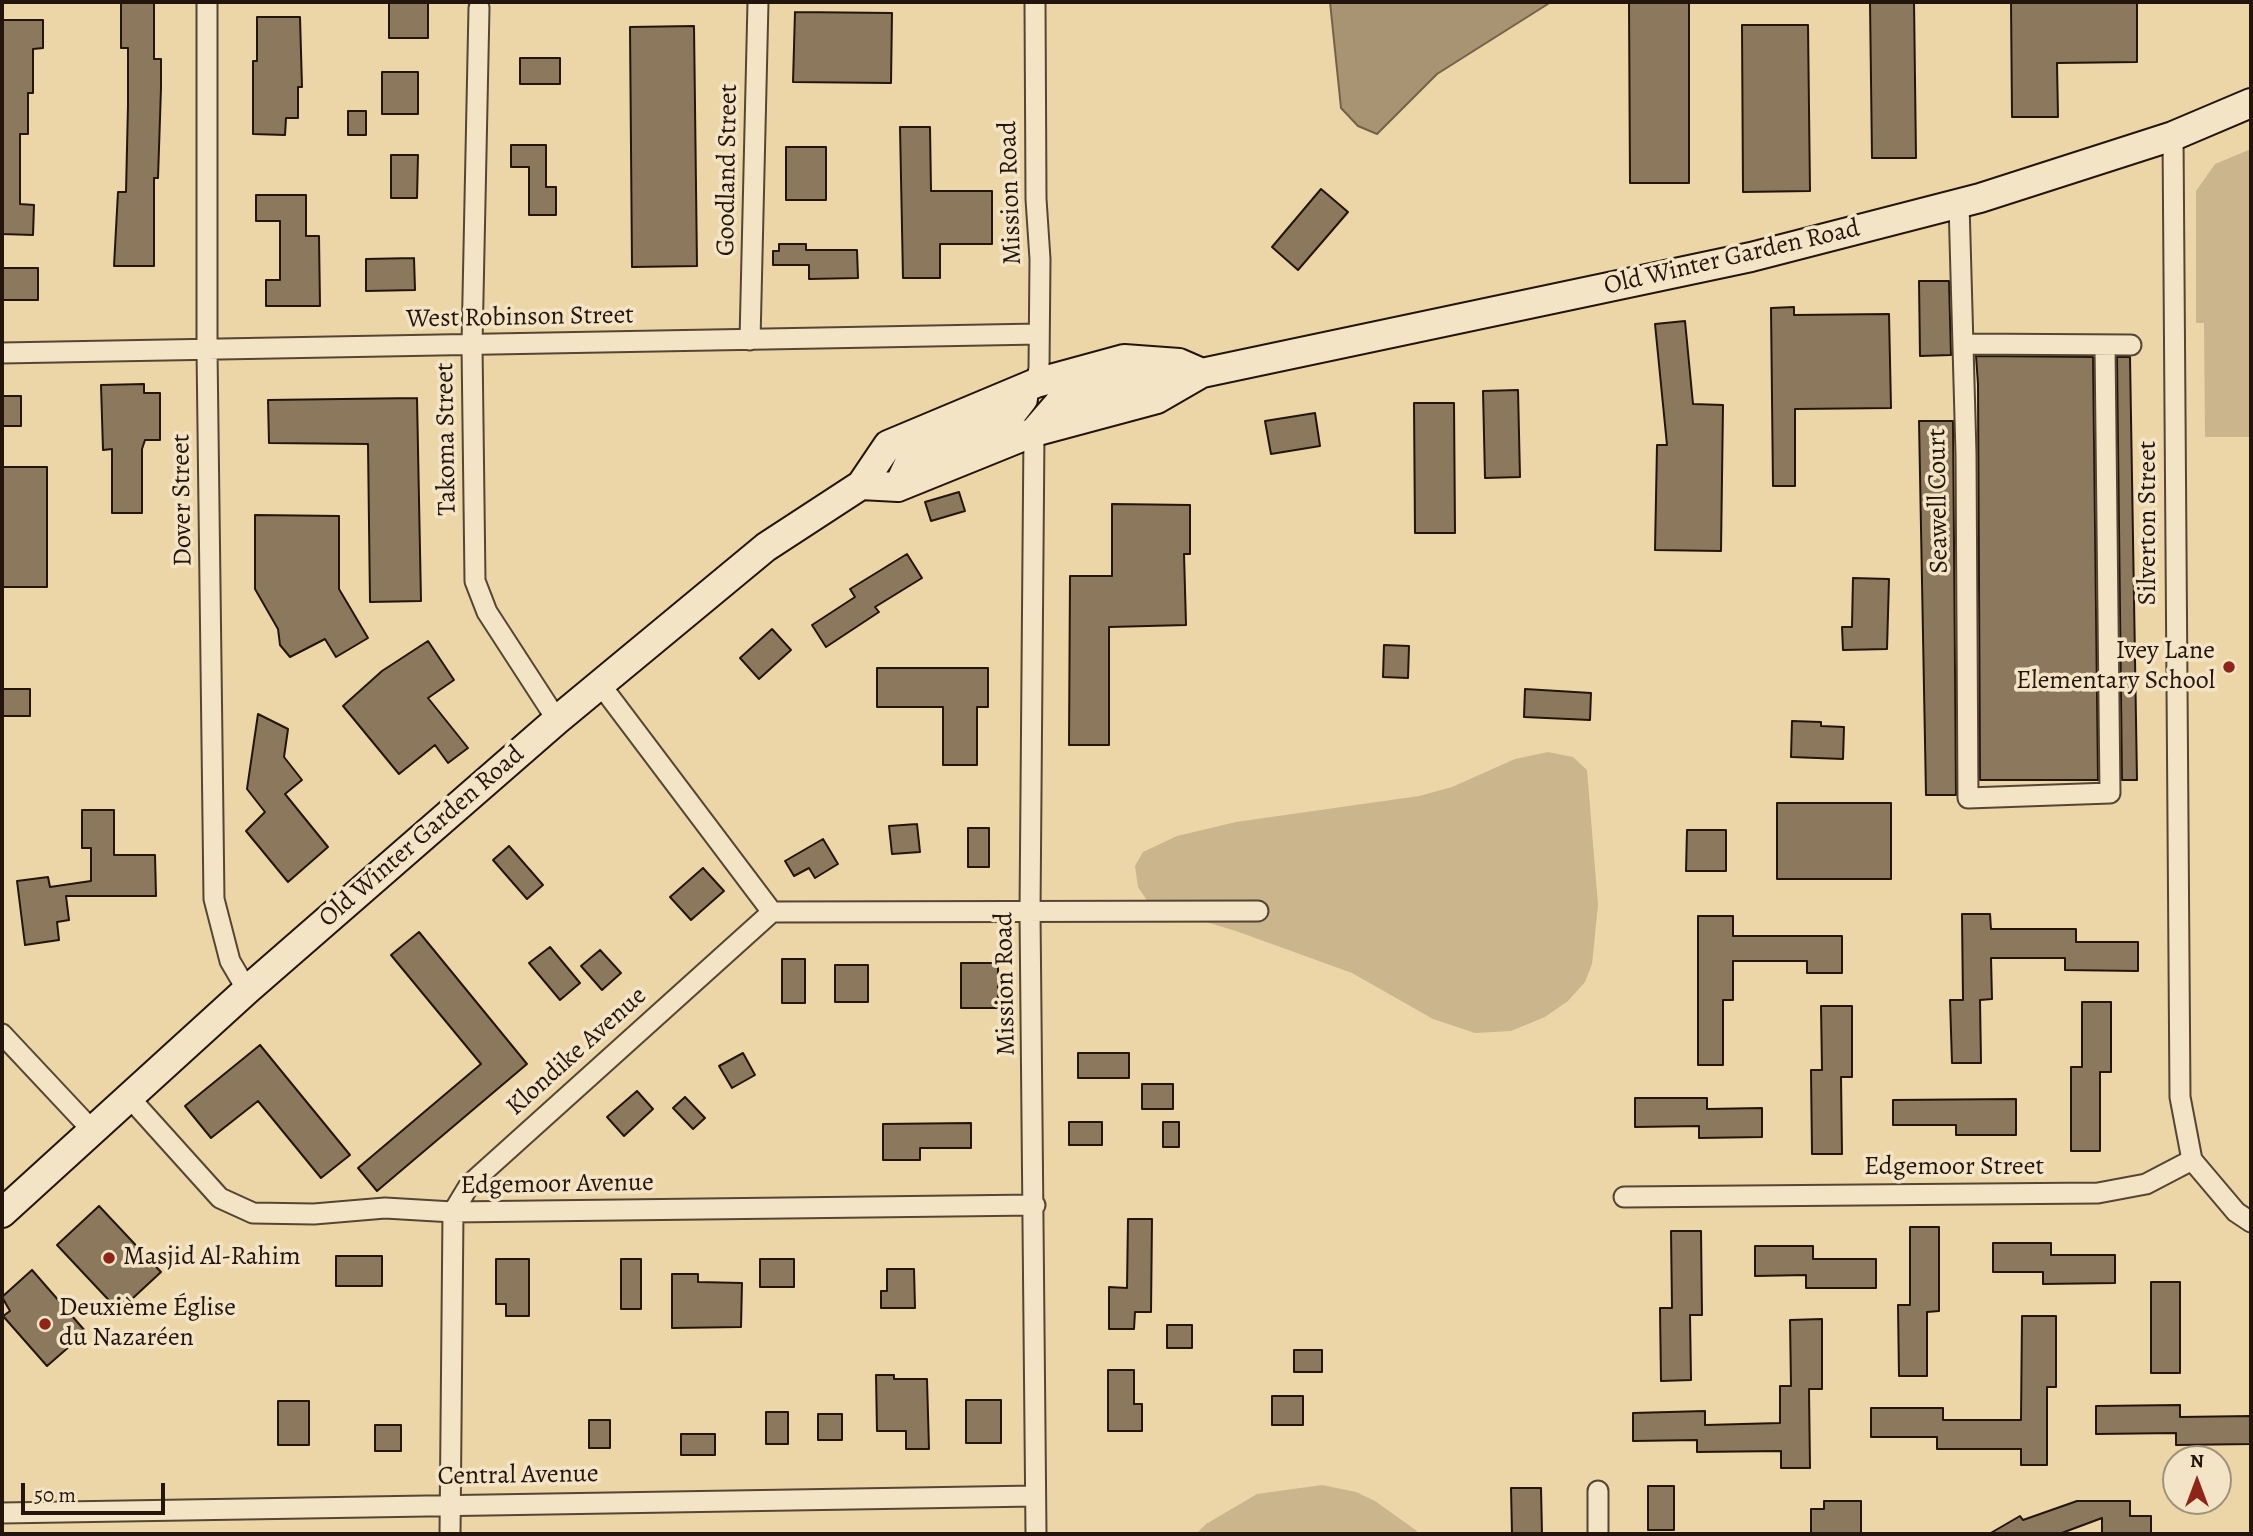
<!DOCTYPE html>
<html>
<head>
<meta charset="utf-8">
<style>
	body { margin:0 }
	#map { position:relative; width:2253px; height:1536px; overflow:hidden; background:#ecd6a7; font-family:Alegreya,serif }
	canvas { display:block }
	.frame { position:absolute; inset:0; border:4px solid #23150c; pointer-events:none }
	.north { position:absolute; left:2162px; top:1445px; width:70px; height:70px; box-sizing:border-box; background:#f3e4c6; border:2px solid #a0917c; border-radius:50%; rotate:0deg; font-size:19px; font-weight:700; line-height:28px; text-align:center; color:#23150c }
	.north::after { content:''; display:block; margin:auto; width:24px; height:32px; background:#8f2418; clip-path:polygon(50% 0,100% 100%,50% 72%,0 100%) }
	.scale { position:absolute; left:21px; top:1483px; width:144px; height:32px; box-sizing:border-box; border:4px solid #23150c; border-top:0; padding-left:9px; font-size:21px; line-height:24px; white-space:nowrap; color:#23150c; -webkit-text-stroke:5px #f3e4c6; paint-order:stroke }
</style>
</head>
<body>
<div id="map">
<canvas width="2253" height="1536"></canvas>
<div class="frame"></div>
<div class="north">N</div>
<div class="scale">50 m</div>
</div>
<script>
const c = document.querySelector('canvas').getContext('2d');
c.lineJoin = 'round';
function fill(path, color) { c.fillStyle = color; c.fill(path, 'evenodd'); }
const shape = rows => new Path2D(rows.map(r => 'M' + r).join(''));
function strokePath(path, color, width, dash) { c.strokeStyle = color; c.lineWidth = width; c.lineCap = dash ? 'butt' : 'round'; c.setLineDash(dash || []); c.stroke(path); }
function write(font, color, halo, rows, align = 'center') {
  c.font = font + ' Alegreya,serif'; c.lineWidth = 7; c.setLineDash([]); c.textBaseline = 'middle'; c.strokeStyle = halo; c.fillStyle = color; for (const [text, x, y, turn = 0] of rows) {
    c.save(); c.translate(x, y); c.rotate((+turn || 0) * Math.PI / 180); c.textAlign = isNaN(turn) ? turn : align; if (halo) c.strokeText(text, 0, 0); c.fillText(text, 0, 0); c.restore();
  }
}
fill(shape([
	[2251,149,2251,437,2205,437,2204,323,2196,323,2196,191,2215,164],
	[1548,752,1573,757,1587,770,1598,905,1592,964,1585,982,1568,1001,1545,1017,1511,1031,1475,1033,1433,1019,1352,973,1236,931,1150,905,1138,887,1135,866,1143,852,1177,836,1236,822,1419,796,1452,787,1515,759],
	[1322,1485,1356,1492,1375,1501,1417,1531,1416,1534,1196,1534,1206,1524,1257,1494]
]), '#cab58d');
const water = shape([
	[1551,2,1437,74,1377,134,1358,126,1341,108,1330,2,1551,2]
]);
fill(water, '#a89472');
strokePath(water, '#736149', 2);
const building = shape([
	[121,2,154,2,154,59,161,59,161,88,158,178,154,178,154,266,114,266,118,192,126,192,128,105,128,48,121,48,121,2],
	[389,2,428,2,428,38,389,38,389,2],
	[1629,2,1689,2,1689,183,1630,183,1629,2],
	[1870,2,1914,2,1916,158,1872,158,1870,2],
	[2011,2,2137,2,2137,62,2057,63,2058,117,2012,117,2011,2],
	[795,12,892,13,891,83,793,82,795,12],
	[257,17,300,17,302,87,298,87,298,118,286,118,285,135,253,134,253,61,257,61,257,17],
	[2,20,43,20,43,48,33,49,33,93,28,93,28,134,20,134,20,204,34,205,33,235,2,234,2,20],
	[1742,25,1808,25,1810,191,1743,192,1742,25],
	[694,26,697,266,632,267,630,27,694,26],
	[520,58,560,58,560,84,520,84,520,58],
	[382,72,418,72,418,114,382,114,382,72],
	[348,111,366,111,366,135,348,135,348,111],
	[900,127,930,127,931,191,992,191,992,244,940,244,940,278,903,278,900,127],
	[511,145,546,145,546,187,556,187,556,215,529,215,529,167,511,167,511,145],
	[786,147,826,147,826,200,786,200,786,147],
	[391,155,418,155,417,198,391,198,391,155],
	[1321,189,1348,212,1298,270,1272,247,1321,189],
	[256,195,306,195,306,236,319,236,320,306,266,306,266,280,280,280,280,221,256,221,256,195],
	[779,244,806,244,806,250,857,250,858,278,809,279,809,265,773,265,773,251,779,251,779,244],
	[414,258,415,290,366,291,366,259,414,258],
	[2,268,38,268,38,300,2,300,2,268],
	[1919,281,1949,281,1951,355,1920,356,1919,281],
	[1794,307,1794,315,1889,314,1891,408,1795,409,1795,486,1773,486,1771,308,1794,307],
	[1685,321,1693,404,1723,405,1721,551,1655,550,1657,445,1667,445,1655,324,1685,321],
	[1976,356,2093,357,2098,780,1980,780,1978,384,1976,356],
	[2117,357,2130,357,2137,780,2122,780,2117,357],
	[144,384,144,393,160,393,160,440,145,440,142,449,142,513,112,513,112,449,103,450,101,385,144,384],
	[1518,390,1520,477,1485,478,1483,391,1518,390],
	[2,396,21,396,21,426,2,426,2,396],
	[417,398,421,601,370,602,368,444,269,443,268,400,417,398],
	[1414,403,1454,403,1455,533,1415,533,1414,403],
	[1315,413,1320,446,1271,454,1265,421,1315,413],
	[1919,421,1953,421,1956,795,1926,795,1919,421],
	[3,467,47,467,47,587,2,587,3,467],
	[959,492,965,511,931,521,925,502,959,492],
	[1112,504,1190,505,1190,554,1184,554,1186,625,1109,627,1109,745,1069,745,1070,576,1112,576,1112,504],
	[255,515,339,516,339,589,368,638,336,657,325,639,290,657,280,645,278,629,255,589,255,515],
	[907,554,922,578,875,607,879,612,826,647,812,625,855,597,850,589,907,554],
	[1853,578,1889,579,1887,649,1843,650,1842,627,1852,627,1853,578],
	[772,629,791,650,759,679,740,658,772,629],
	[428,641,454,680,428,698,468,748,448,763,435,745,399,774,343,706,382,671,428,641],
	[1384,645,1409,646,1408,678,1383,677,1384,645],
	[877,668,988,668,988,707,977,707,977,765,943,765,943,707,877,707,877,668],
	[2,689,30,689,30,716,2,716,2,689],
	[1525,689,1591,693,1590,720,1524,717,1525,689],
	[258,714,288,729,284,757,302,780,285,794,328,847,288,882,246,831,265,812,247,789,258,714],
	[1792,721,1821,722,1821,726,1844,727,1843,759,1791,757,1792,721],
	[1777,803,1891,803,1891,879,1777,879,1777,803],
	[82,810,114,810,114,855,155,855,156,896,66,896,69,920,57,922,59,940,25,945,17,881,48,877,50,887,91,881,91,848,82,848,82,810],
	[917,824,920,852,892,854,889,826,917,824],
	[968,828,989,828,989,867,968,867,968,828],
	[1687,830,1726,830,1726,871,1686,871,1687,830],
	[823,839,838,864,815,878,809,868,794,876,785,861,823,839],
	[509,846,543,885,527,899,493,860,509,846],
	[703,868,724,891,691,920,670,897,703,868],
	[1962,914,1990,914,1991,929,2076,929,2076,942,2138,942,2138,971,2065,970,2065,958,1991,958,1992,999,1980,1000,1981,1063,1952,1063,1950,1000,1963,1000,1962,914],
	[1698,916,1733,916,1733,936,1842,936,1842,973,1807,973,1807,961,1733,961,1733,1000,1723,1000,1723,1065,1698,1065,1698,916],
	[419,932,527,1064,377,1191,358,1168,481,1064,391,955,419,932],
	[550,947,580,983,560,1000,529,963,550,947],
	[600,950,621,973,602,990,581,966,600,950],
	[782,959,805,959,805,1003,782,1003,782,959],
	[961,963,998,963,998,1008,961,1008,961,963],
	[835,965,868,965,868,1002,835,1002,835,965],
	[2082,1002,2111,1002,2111,1072,2100,1072,2100,1151,2071,1151,2071,1067,2082,1067,2082,1002],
	[1821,1006,1852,1006,1852,1077,1841,1077,1842,1154,1812,1154,1811,1070,1822,1070,1821,1006],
	[260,1045,350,1155,321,1178,258,1101,211,1138,185,1106,260,1045],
	[743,1053,755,1075,732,1088,719,1066,743,1053],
	[1078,1053,1129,1053,1129,1078,1078,1078,1078,1053],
	[1142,1084,1173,1084,1173,1109,1142,1109,1142,1084],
	[637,1091,653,1109,624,1136,607,1117,637,1091],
	[685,1097,705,1118,693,1129,673,1108,685,1097],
	[1635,1098,1707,1098,1707,1109,1762,1108,1762,1137,1699,1138,1699,1126,1635,1127,1635,1098],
	[2016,1099,2016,1135,1956,1135,1956,1125,1893,1125,1893,1100,2016,1099],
	[1069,1122,1102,1122,1102,1145,1069,1145,1069,1122],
	[1163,1122,1179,1122,1179,1147,1163,1147,1163,1122],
	[971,1123,971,1148,920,1148,920,1160,883,1160,883,1124,971,1123],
	[99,1206,161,1272,119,1311,57,1245,99,1206],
	[1128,1219,1152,1219,1151,1312,1135,1312,1134,1329,1109,1329,1109,1287,1127,1288,1128,1219],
	[1910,1227,1939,1227,1939,1311,1927,1312,1927,1376,1899,1376,1898,1305,1910,1305,1910,1227],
	[1671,1231,1701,1231,1702,1315,1690,1315,1691,1380,1661,1381,1660,1308,1672,1308,1671,1231],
	[1993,1243,2051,1243,2051,1255,2115,1255,2115,1283,2043,1284,2043,1272,1993,1272,1993,1243],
	[1755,1246,1813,1246,1813,1259,1876,1259,1876,1288,1806,1288,1806,1275,1755,1276,1755,1246],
	[336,1256,382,1256,382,1286,336,1286,336,1256],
	[496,1259,529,1259,529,1316,506,1316,506,1304,496,1304,496,1259],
	[621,1259,641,1259,641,1309,621,1309,621,1259],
	[760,1259,794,1259,794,1287,760,1287,760,1259],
	[887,1269,914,1269,915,1308,881,1308,881,1291,887,1291,887,1269],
	[32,1270,86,1332,47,1366,3,1316,10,1311,2,1297,32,1270],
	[672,1274,698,1274,698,1282,742,1283,741,1327,672,1328,672,1274],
	[2151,1282,2180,1282,2180,1373,2151,1373,2151,1282],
	[2022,1316,2056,1316,2056,1387,2047,1387,2047,1465,2021,1465,2021,1449,1937,1449,1937,1437,1871,1437,1871,1408,1943,1408,1943,1420,2021,1420,2022,1316],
	[1822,1319,1822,1389,1809,1389,1810,1468,1781,1468,1781,1451,1697,1452,1697,1440,1633,1441,1633,1413,1705,1411,1705,1425,1780,1423,1780,1386,1791,1386,1790,1320,1822,1319],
	[1167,1325,1192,1325,1192,1348,1167,1348,1167,1325],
	[1294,1350,1322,1350,1322,1372,1294,1372,1294,1350],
	[1108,1370,1134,1370,1134,1404,1142,1404,1142,1431,1108,1431,1108,1370],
	[876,1375,894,1375,894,1379,927,1379,929,1449,906,1449,906,1431,877,1431,876,1375],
	[1272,1396,1303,1396,1303,1425,1272,1425,1272,1396],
	[966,1400,1001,1400,1001,1443,966,1443,966,1400],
	[278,1401,309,1401,309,1445,278,1445,278,1401],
	[2180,1405,2180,1417,2251,1416,2251,1444,2176,1445,2176,1433,2096,1434,2096,1406,2180,1405],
	[766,1412,788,1412,788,1444,766,1444,766,1412],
	[818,1414,842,1414,842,1440,818,1440,818,1414],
	[589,1420,610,1420,610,1448,589,1448,589,1420],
	[375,1425,401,1425,401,1451,375,1451,375,1425],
	[681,1434,715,1434,715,1455,681,1455,681,1434],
	[1648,1486,1674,1486,1674,1530,1648,1530,1648,1486],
	[1511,1488,1541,1488,1542,1534,1512,1534,1511,1488],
	[1824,1501,1861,1501,1861,1533,1811,1533,1811,1509,1824,1509,1824,1501],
	[2077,1501,2130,1501,2130,1516,2151,1516,2151,1534,2102,1534,2102,1518,2059,1534,1989,1534,2020,1516,2023,1520,2077,1501]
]);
fill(building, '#8c795d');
strokePath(building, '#23150c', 2);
const minor = shape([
	[207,2,207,350,214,899,230,961,247,990],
	[1035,2,1036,199,1040,259,1039,368,1036,383],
	[479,8,472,345,475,581,487,612,557,720],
	[2173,136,2180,1097,2192,1160,2236,1212,2251,1222],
	[1959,203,1966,454,1968,798,2110,793,2105,345],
	[750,340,758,2],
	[1963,344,2131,345],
	[2,353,1039,334],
	[1034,432,1030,912,1036,1534],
	[600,684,772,912],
	[772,912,1258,911],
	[2,1034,91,1129],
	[129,1097,220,1198,253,1213,314,1214,385,1208,453,1212,1035,1205],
	[1624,1197,2098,1193,2146,1184,2192,1160],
	[1598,1491,1598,1534],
	[2,1513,1035,1496],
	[450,1534,453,1212,470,1184,772,912]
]);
const secondary = shape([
	[1034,432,1060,402,1166,368],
	[861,485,898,487,1034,432,1157,399,1202,373,1751,257,1980,198,2173,136,2251,103],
	[898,487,910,461,1013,412,1023,399],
	[2,1213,247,990,557,720,766,547,861,485,888,445,1036,383,1124,359,1179,363,1202,373]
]);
strokePath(minor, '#554533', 23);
strokePath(secondary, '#23150c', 32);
strokePath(minor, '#f3e4c6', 19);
strokePath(secondary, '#f3e4c6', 28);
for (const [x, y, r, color] of [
	[2229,667,7,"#8f2418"],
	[109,1258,7,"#8f2418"],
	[45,1324,7,"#8f2418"]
]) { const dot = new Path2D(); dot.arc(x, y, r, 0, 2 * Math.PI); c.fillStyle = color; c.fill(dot); strokePath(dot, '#f3e4c6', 2.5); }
write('26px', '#23150c', '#f3e4c6', [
	["Goodland Street",728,170,-89],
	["Mission Road",1011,193,-92],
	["Old Winter Garden Road",1732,258,-13],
	["West Robinson Street",520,318,-1],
	["Takoma Street",447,439,-91],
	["Dover Street",183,500,-91],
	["Seawell Court",1939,501,-91],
	["Silverton Street",2149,523,-90],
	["Old Winter Garden Road",422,837,-41],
	["Mission Road",1006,984,-91],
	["Klondike Avenue",577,1052,-42],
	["Edgemoor Street",1954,1168],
	["Edgemoor Avenue",557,1185,-1],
	["Central Avenue",518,1476,-1]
]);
write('26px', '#23150c', '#f3e4c6', [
	["Ivey Lane",2215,652,"right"],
	["Elementary School",2215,682,"right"],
	["Masjid Al-Rahim",123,1258],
	["Deuxième Église",59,1309],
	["du Nazaréen",59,1339]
], 'left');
</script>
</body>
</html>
